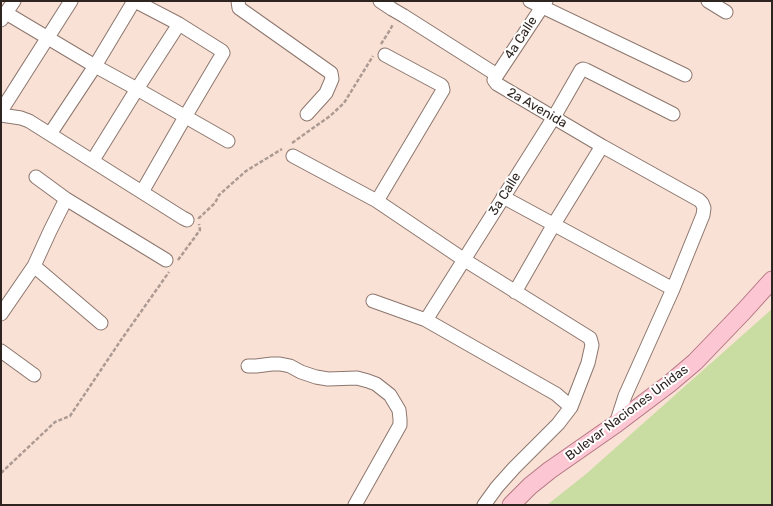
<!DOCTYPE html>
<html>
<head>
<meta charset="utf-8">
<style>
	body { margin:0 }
	#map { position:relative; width:773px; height:506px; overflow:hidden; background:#f9e1d6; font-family:Rubik,sans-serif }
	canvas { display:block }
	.frame { position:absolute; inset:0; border:2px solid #2e2521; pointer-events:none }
</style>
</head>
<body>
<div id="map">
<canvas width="773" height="506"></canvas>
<div class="frame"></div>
</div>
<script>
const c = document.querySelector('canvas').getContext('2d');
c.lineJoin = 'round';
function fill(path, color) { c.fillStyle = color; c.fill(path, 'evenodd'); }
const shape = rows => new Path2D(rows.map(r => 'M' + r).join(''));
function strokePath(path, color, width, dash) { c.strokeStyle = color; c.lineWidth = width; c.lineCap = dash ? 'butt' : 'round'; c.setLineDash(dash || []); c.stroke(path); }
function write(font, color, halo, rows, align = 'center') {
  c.font = font + ' Rubik,sans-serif'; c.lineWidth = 4; c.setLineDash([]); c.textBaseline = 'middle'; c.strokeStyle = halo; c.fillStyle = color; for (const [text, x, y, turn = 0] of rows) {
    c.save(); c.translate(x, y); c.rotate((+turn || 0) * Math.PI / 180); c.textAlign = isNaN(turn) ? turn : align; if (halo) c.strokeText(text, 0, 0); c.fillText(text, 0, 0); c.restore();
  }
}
fill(shape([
	[772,309,772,505,547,505,586,474]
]), '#c9dda2');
const minor = shape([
	[135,1,179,24,222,51,223,53,185,117,142,192],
	[238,1,239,8,331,73,332,79,326,93,307,114],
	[380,1,392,9],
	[530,1,685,75],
	[708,1,726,12],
	[6,13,95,66,137,89,228,141],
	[404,16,497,75,494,80,497,84,602,146,699,200,702,203,704,208,703,215,673,289,625,396,616,424],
	[1,20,14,1],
	[497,75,546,1],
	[1,111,71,1],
	[1,115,21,118,29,121,183,218,187,220],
	[50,134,95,66,134,1],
	[293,156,377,201,463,259,590,338,592,345,588,363,571,407,558,424,514,468,497,487,484,505],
	[93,160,137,89,179,24],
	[36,177,66,199,166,260],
	[503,197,673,289],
	[377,201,443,90,442,86,441,85,385,55],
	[34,266,101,323],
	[515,292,554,224,602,146],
	[373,301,426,320,556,394,571,407],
	[1,314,34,266,50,231,66,199],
	[426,320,554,117,581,70,583,69,586,70,673,114],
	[1,351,34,375],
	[248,366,256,366,272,364,280,364,290,366,301,372,316,377,328,379,357,378,368,381,376,384,390,395,399,410,400,419,400,425,355,505]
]);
const major = shape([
	[511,505,530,486,550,470,616,424,669,384,695,362,744,311,772,280]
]);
strokePath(minor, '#8c766d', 15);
strokePath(major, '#b47582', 19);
strokePath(shape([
	[381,44,390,30,393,24],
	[292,143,330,116,344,103,373,56],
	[199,219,199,218,215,203,219,195,246,171,282,149],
	[178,260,200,230,199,224],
	[1,473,55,422,70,416,121,340,169,272]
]), '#ad9a92', 2.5, [4, 2]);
strokePath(minor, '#fff', 13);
strokePath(major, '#fdc6d3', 17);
const minorBridge = shape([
	[392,9,404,16]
]);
strokePath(minorBridge, '#8c766d', 15, []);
strokePath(minorBridge, '#fff', 13);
write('13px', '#2e2521', '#fff', [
	["4a Calle",521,38,-57],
	["2a Avenida",537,108,30],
	["3a Calle",505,194,-58],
	["Bulevar Naciones Unidas",627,413,-37]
]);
</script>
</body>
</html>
